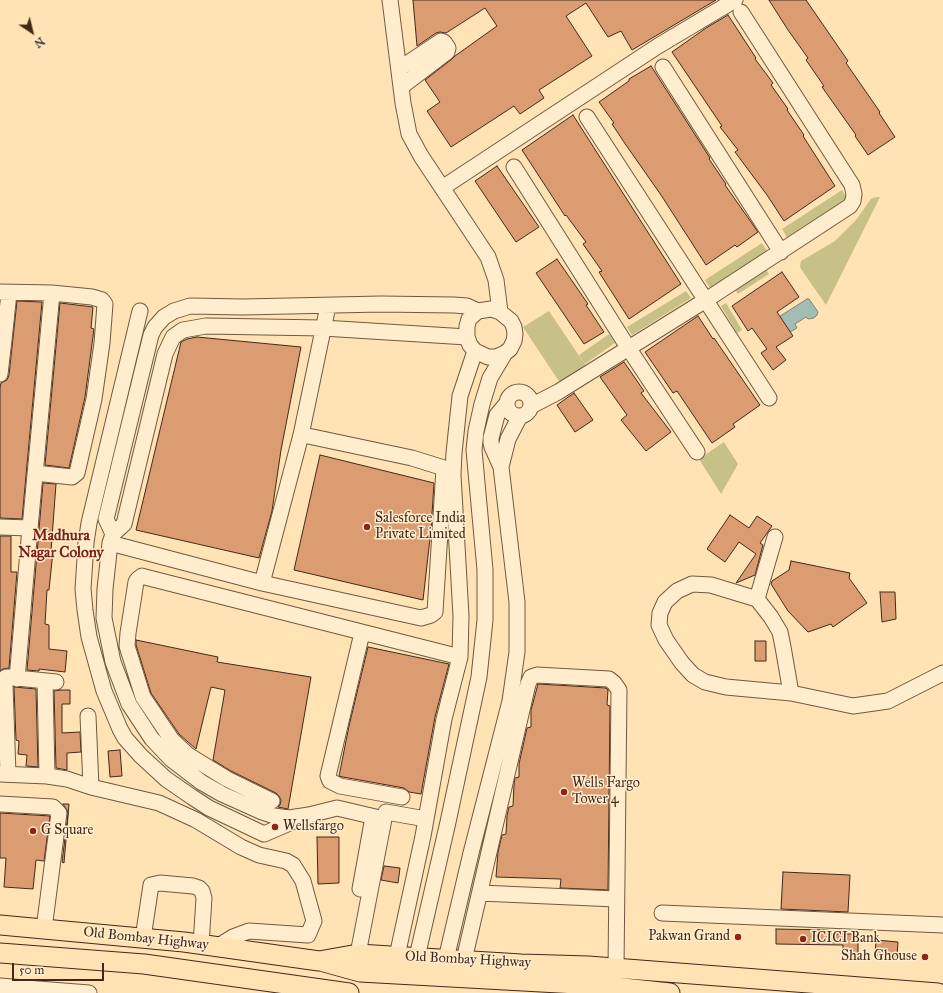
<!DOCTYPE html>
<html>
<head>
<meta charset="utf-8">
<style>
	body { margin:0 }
	#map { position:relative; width:943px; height:993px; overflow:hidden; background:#ffe3b4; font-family:"IM FELL Great Primer",serif }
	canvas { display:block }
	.north { position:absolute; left:12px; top:12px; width:40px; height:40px; -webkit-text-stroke:3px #ffedce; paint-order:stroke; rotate:145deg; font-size:11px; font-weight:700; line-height:16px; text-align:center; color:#43291b }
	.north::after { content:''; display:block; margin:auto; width:14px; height:18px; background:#43291b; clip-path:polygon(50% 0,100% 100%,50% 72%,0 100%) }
	.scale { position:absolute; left:12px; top:963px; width:92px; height:18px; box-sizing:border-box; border:2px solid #43291b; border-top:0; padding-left:5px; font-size:12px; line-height:14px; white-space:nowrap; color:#43291b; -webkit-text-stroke:3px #ffedce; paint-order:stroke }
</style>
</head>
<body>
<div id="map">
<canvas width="943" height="993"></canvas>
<div class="north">N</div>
<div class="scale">50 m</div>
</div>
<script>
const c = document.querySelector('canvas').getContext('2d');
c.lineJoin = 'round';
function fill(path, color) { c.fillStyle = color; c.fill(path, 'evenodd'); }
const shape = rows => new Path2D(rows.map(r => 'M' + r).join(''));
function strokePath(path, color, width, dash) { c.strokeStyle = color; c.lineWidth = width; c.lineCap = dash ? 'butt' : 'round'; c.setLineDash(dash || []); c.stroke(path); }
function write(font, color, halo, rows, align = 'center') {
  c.font = font + ' "IM FELL Great Primer",serif'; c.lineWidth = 3; c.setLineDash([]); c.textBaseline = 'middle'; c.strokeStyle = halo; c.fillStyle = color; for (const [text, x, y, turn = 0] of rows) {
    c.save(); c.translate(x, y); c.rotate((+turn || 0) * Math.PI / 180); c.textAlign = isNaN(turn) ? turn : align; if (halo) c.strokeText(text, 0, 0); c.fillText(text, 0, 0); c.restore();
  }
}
fill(shape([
	[842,190,847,198,787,237,782,229],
	[876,197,880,197,826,305,801,269,800,266,801,261,835,241,856,220,871,199],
	[762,243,767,251,710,288,705,280],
	[766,269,769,274,738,294,735,289],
	[686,291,691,298,632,335,627,327],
	[726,303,742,330,737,333,721,306],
	[549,311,586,366,560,383,523,327],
	[609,334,615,343,585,364,579,355],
	[724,442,738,464,721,494,699,459]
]), '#c7c188');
const water = shape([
	[807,299,809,299,818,312,817,315,814,318,808,319,806,317,795,324,797,328,790,332,774,320,807,299]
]);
fill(water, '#a3bdb5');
strokePath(water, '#7d8277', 1);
const building = shape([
	[413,0,716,0,632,50,621,31,608,37,586,3,566,16,592,56,539,90,544,98,520,114,514,106,451,147,427,111,440,102,425,80,452,59,455,56,497,26,485,8,446,33,440,32,436,33,417,46,413,0],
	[769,0,806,0,848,61,846,63,880,112,879,113,895,137,868,155,855,136,856,135,822,87,824,86,806,60,808,58,788,30,769,0],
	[728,15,756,58,755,59,773,83,771,85,788,109,787,110,804,135,803,136,835,186,784,221,767,195,735,152,738,150,720,127,722,126,672,52,706,28,728,15],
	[651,66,710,158,709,159,726,184,725,185,758,232,737,247,735,245,706,265,661,195,626,145,612,124,614,123,599,102,629,81,629,79,651,66],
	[573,115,681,284,629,319,599,272,602,271,583,244,586,242,566,215,565,216,522,150,573,115],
	[497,166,539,227,516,242,475,181,497,166],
	[557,259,588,304,586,305,604,332,584,344,536,273,557,259],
	[782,272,799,297,777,312,793,336,776,347,786,360,773,370,761,353,767,349,752,328,748,331,732,306,782,272],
	[17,301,42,302,22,519,0,518,0,388,1,383,7,380,9,375,17,301],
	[60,303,93,307,91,328,94,329,85,397,69,468,45,465,60,303],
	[698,316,713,339,714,338,760,405,733,424,735,427,712,443,677,391,673,393,645,352,698,316],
	[197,337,301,347,281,450,272,511,259,558,136,530,181,342,187,339,197,337],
	[624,362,644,391,641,393,671,432,646,451,621,420,627,415,600,377,624,362],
	[574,393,593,420,575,432,557,405,574,393],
	[320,455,434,483,431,530,423,600,294,570,320,455],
	[43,483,56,484,51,551,53,551,49,590,47,590,45,624,49,625,49,649,67,651,65,672,39,669,39,671,27,670,43,483],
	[730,515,749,528,757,516,772,526,760,543,763,545,755,575,736,583,756,554,739,542,725,562,707,549,730,515],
	[0,536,11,536,11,572,17,572,9,668,3,669,0,671,0,536],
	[791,561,850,573,849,578,867,603,833,627,831,624,808,632,788,611,771,584,772,581,789,570,791,561],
	[880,592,895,592,896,619,882,622,880,592],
	[136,640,218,657,217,662,311,677,288,809,278,807,280,805,281,800,279,796,276,793,231,771,213,760,225,690,211,687,196,749,179,734,151,693,136,645,136,640],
	[755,641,766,641,766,661,755,661,755,641],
	[368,647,449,664,435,717,421,794,409,792,404,788,343,777,339,776,349,726,368,647],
	[538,684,606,688,608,690,607,705,610,706,608,890,560,888,561,879,496,877,498,852,502,835,506,834,507,816,509,807,513,806,514,784,515,778,519,777,519,764,527,728,531,727,531,710,538,684],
	[14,687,36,689,38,767,26,766,27,755,18,754,19,741,16,740,14,687],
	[60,690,70,690,70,704,62,704,62,733,80,732,81,752,67,753,67,770,56,768,54,691,60,690],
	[120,750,122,776,110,777,108,751,120,750],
	[63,804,69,804,64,863,62,862,68,814,67,810,63,804],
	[0,813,50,816,44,861,36,860,33,889,4,887,6,858,0,858,0,813],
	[317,837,339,837,339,883,318,884,317,837],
	[384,866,400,868,398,883,381,880,384,866],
	[783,872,850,875,848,912,781,909,783,872],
	[776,929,829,930,829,934,858,934,858,954,843,955,843,945,776,944,776,929],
	[876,940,898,942,897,956,875,955,876,940]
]);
fill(building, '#db9c72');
strokePath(building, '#43291b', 1);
const minor = shape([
	[390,0,403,103,409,134,421,156,488,257,496,280,500,312],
	[663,67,781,252],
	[399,69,441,41,444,42,448,48,447,52,401,87],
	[587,117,769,398],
	[514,167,629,349,697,452],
	[442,188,658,46,735,0],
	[0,292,52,293,92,297,102,300,105,304,102,343,94,399,77,473,72,477,35,473],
	[491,309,500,312,511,321,514,327,515,334,514,341,510,349,505,353,496,357,488,357,475,351,470,345,467,337,467,326,469,319,478,311,491,309],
	[140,311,89,523,86,543,83,589,85,610,89,637,104,691,120,729,125,738,141,756,166,779,192,797,209,808,264,834,299,819],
	[0,340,4,340,9,293],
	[0,374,4,340],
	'507 404a12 12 0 1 1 24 0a12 12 0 1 1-24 0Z',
	[531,406,558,392,706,300,850,206,853,201,854,194,852,185,741,12],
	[501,467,508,439,520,416],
	[0,527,30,528,52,293],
	[113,534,106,519,151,335,155,327,164,317,174,311,190,306,243,307,381,304,454,305,467,306,478,311],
	[775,537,757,599,771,617,780,632,783,647,791,693],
	[110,543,262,583,421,618,431,615,435,612,444,468,412,458,308,436,301,435],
	[262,583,301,435,328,306],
	[757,599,711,585,692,584,677,591,665,602,660,613,659,625,666,640,682,663,693,675,705,682,726,687,791,693,853,706,888,701,943,673],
	[362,633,328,776,330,781,340,786,402,797],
	[6,677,5,684,8,774],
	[7,677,56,682],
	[17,679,30,528],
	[45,681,47,776],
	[0,774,47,776,67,779,91,787,88,716],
	[91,787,159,803,196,820,241,847,259,855,286,861,293,865,303,881,314,921,308,935,249,931,233,937,217,947],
	[272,801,227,779,188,755,172,740,143,697,127,646,128,633,136,582,138,579,142,576,145,577,460,657],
	[0,804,53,807,59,813,44,929],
	[386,812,426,819],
	[360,889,373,817],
	[480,893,616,899],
	[662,913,943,925],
	[143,938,151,885,160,883,193,886,199,888,202,891,204,898,201,945],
	[358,954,384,819,337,808,309,815,289,818,274,816,262,812,222,794,201,782,171,759,152,739,129,704,113,662,104,618,105,589,110,543,113,534,124,524,165,354,173,337,183,330,206,326,323,328,467,337],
	[397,956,423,836,444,719,460,657,461,616,453,475,454,453,460,396,475,351],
	[417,957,448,822,479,677,485,620,485,570,474,450,476,431,482,404,490,378,505,353],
	[446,959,471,853,510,701,517,652,517,602,501,467,492,447,491,443,491,438,497,415,507,403],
	[464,960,528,684,531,677,537,675,609,679,614,683,619,690,616,968],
	[0,986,89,993]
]);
const major = shape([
	[0,925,184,942,319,961,358,954,521,964,588,966,938,993],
	[0,953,144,964,349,993],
	[324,962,360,972,595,985,670,993]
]);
strokePath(minor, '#725841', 17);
strokePath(major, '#43291b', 21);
strokePath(minor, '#ffedce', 15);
strokePath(major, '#ffe3b4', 19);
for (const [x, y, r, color] of [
	[367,527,4,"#8f2418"],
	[564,792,4,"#8f2418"],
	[275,827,4,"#8f2418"],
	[33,831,4,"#8f2418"],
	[738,937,4,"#8f2418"],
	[803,939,4,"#8f2418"],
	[925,957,4,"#8f2418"]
]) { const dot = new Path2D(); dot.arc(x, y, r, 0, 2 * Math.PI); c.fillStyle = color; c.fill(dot); strokePath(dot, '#ffedce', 1.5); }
write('14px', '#43291b', '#ffedce', [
	["Salesforce India",375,519],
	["Private Limited",375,535],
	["Wells Fargo",572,784],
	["Tower 4",572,800],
	["Wellsfargo",283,827],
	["G Square",41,831],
	["Pakwan Grand",730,937,"right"],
	["ICICI Bank",811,939],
	["Shah Ghouse",917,957,"right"]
], 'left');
write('14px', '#43291b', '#ffedce', [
	["Old Bombay Highway",146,939,6],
	["Old Bombay Highway",468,960,3]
]);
write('bold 15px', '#7a1f14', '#ffedce', [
	["Madhura",61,536],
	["Nagar Colony",61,553]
]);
</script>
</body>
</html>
